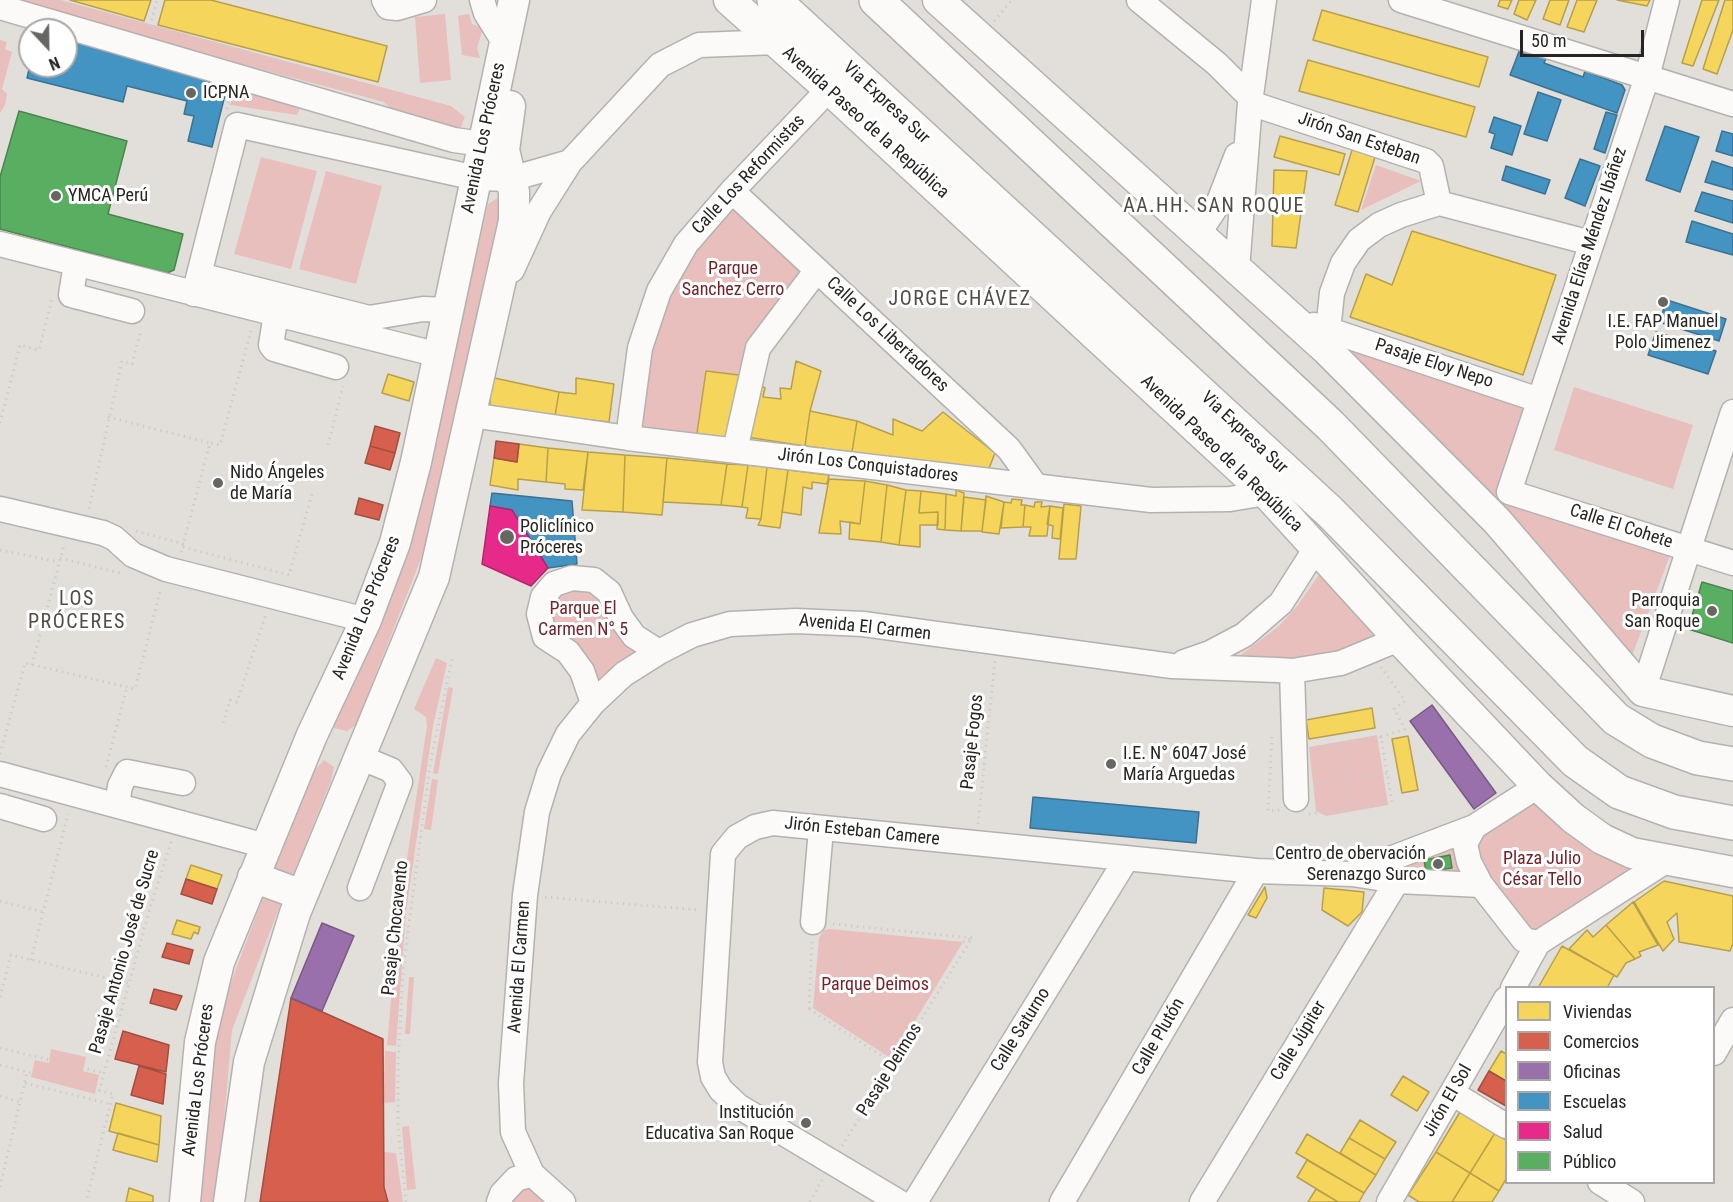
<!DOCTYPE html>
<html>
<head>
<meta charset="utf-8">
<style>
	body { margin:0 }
	#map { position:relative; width:1733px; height:1202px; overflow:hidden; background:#e2dfda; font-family:"Roboto Condensed",sans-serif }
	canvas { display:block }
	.legend { position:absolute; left:1505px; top:986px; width:210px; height:198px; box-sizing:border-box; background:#fff; border:2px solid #a9a8a6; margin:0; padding:8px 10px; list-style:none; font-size:18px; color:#272521 }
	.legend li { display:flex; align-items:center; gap:12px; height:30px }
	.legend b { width:30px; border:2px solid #a9a8a6 }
	.north { position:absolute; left:18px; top:18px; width:60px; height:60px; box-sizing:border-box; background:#fff; border:2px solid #a9a8a6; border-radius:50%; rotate:158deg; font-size:16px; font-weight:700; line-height:24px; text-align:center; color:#272521 }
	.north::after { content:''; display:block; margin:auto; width:21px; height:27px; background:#686662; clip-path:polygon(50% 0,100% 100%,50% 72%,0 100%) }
	.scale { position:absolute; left:1520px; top:30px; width:124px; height:27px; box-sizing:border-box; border:3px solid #272521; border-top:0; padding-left:8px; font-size:18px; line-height:21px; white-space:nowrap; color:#272521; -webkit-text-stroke:4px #fff; paint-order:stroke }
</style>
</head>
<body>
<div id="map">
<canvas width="1733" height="1202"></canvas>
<ul class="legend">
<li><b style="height:16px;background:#f6d55c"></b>Viviendas</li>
<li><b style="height:16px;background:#d6604d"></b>Comercios</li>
<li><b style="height:16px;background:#9970ab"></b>Oficinas</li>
<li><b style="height:16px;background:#4393c3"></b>Escuelas</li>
<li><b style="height:16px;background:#e7298a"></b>Salud</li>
<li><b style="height:16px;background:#5aae61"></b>Público</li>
</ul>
<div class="north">N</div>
<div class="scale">50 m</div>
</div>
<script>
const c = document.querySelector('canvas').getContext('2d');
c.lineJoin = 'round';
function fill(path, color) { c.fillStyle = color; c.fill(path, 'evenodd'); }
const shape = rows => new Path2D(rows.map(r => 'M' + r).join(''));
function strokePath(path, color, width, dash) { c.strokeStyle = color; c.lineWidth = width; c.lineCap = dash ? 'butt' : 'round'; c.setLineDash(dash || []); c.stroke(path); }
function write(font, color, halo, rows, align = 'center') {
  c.font = font + ' "Roboto Condensed",sans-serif'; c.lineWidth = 6; c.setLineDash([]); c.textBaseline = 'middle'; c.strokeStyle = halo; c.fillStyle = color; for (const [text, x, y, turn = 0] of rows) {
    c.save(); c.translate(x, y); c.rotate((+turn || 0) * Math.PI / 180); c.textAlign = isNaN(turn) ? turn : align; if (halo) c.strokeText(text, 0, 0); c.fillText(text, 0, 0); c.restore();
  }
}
fill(shape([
	[0,0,61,0,451,106,465,117,456,138,408,125,384,102],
	[445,14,451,80,420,83,415,17],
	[469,14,472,24,483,28,477,48,480,58,462,55,458,16],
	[0,40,7,42,5,49,12,52,2,89,7,94,5,105,0,113],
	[235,83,303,101,297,115,230,105],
	[261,157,317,171,291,269,234,254],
	[1376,165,1421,181,1361,210],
	[326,171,382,186,356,284,299,269],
	[732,191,817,270,747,376,706,371,695,446,628,438,659,291],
	[496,199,502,200,507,211,433,528,356,725,347,731,334,728,336,711,452,361,488,204],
	[1336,337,1527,400,1502,495,1671,553,1630,661],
	[1574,387,1693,425,1673,489,1554,450],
	[1322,570,1385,637,1292,668,1238,657,1279,626,1298,605],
	[584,588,599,595,642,649,600,684,557,633,550,617,555,600,567,590],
	[436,658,447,663,433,726,406,912,396,1046,387,1045,399,912,427,726,426,717,414,709],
	[448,687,453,688,438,774,433,773],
	[1377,735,1388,805,1326,816,1316,811,1309,747],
	[324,760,334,767,331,781,292,878,273,871,309,776],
	[432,779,438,780,431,830,424,829],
	[1537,798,1601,856,1636,866,1533,934,1481,867,1476,838],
	[1456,844,1462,873,1384,873],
	[265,892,283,898,232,1030,217,1202,196,1202,215,1025],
	[830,929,963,942,892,1059,813,1008,819,938,824,930],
	[409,977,414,977,410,1034,405,1034],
	[51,1049,86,1057,83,1071,99,1075,95,1094,31,1077,35,1060,49,1063],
	[385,1051,396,1052,395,1102,383,1103],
	[409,1126,416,1189,407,1190,402,1127],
	[384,1152,396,1153,403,1202,389,1202,385,1186],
	[530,1178,554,1202,504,1202]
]), '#e8bfbc');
const homes = shape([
	[70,0,151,0,144,21,70,0],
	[165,0,211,0,387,46,378,82,158,25,165,0],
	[1500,0,1512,0,1508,9,1498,6,1500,0],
	[1519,0,1536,0,1527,20,1514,14,1519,0],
	[1550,0,1569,0,1560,25,1543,19,1550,0],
	[1577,0,1597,0,1584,32,1567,27,1577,0],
	[1617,0,1650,0,1647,6,1617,0],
	[1702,0,1719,0,1693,66,1682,63,1702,0],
	[1725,0,1733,0,1733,30,1717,74,1703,69,1725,0],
	[1322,10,1488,57,1479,87,1313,40,1322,10],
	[1308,60,1475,107,1466,137,1299,91,1308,60],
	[1280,136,1345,154,1339,175,1274,157,1280,136],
	[1353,147,1376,154,1358,212,1335,205,1353,147],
	[1274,170,1307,171,1296,248,1272,246,1274,170],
	[1412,231,1556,275,1523,375,1350,317,1366,274,1392,285,1412,231],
	[796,361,821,371,810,411,805,446,740,436,752,381,765,388,763,397,781,399,780,388,791,389,796,361],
	[706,371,747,376,731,443,696,440,706,371],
	[388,374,414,382,409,401,382,393,388,374],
	[490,377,559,392,555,416,490,408,490,377],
	[576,378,614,384,609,422,555,416,559,392,576,394,576,378],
	[810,411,857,421,852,452,805,446,810,411],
	[943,412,995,453,988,471,852,452,857,421,893,435,893,419,922,431,943,412],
	[519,444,548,448,546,482,518,479,518,490,490,485,494,458,517,462,519,444],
	[548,448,588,452,583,490,565,489,565,484,546,482,548,448],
	[588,452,625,455,623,512,582,510,588,452],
	[625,455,667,458,662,515,623,512,625,455],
	[667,458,727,464,721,505,663,502,667,458],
	[727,464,748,465,742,507,721,505,727,464],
	[748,465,767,467,761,519,746,518,748,508,742,507,748,465],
	[767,467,788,470,780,528,758,525,761,519,767,467],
	[788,470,829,475,827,484,812,482,812,489,803,487,801,515,782,512,788,470],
	[829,479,865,481,860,524,840,521,841,534,819,533,829,479],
	[865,481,887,485,881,542,849,539,850,522,860,524,865,481],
	[887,485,906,490,899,545,881,542,887,485],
	[906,490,921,491,919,513,938,512,938,525,920,525,920,547,899,545,906,490],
	[956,490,964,493,961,531,945,530,946,494,956,496,956,490],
	[921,491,946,494,945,530,937,529,938,512,919,513,921,491],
	[986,496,1004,502,999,534,982,532,986,496],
	[964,497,986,500,982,531,961,531,964,497],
	[1012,499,1022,500,1021,505,1025,505,1023,527,1001,528,1004,502,1011,503,1012,499],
	[1035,502,1042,502,1041,507,1050,506,1047,536,1029,536,1031,527,1023,527,1025,505,1034,507,1035,502],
	[1064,504,1081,506,1076,559,1059,559,1064,504],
	[1050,506,1063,508,1060,539,1052,538,1053,526,1047,524,1050,506],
	[1372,708,1375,728,1309,739,1306,720,1372,708],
	[1408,736,1418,790,1402,793,1392,739,1408,736],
	[191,865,222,875,217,889,186,879,191,865],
	[1664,881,1733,896,1733,943,1730,951,1679,942,1677,913,1667,922,1674,939,1663,951,1634,902,1664,881],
	[1265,887,1267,898,1256,918,1248,915,1265,887],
	[1324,888,1364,892,1362,912,1348,926,1322,910,1324,888],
	[1633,902,1658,945,1639,952,1641,956,1635,959,1606,925,1633,902],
	[177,920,200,927,198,934,194,932,191,939,172,934,177,920],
	[1606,925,1635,959,1626,963,1617,977,1569,949,1587,930,1593,937,1606,925],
	[1562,946,1614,975,1607,988,1538,988,1562,946],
	[1501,1051,1506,1054,1506,1081,1489,1071,1501,1051],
	[1403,1076,1429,1092,1417,1111,1391,1095,1403,1076],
	[116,1103,161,1116,159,1145,109,1131,116,1103],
	[1460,1112,1495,1133,1470,1173,1436,1152,1460,1112],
	[1360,1120,1396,1142,1385,1159,1349,1138,1360,1120],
	[118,1133,159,1145,157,1162,113,1150,118,1133],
	[1495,1133,1506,1140,1506,1179,1499,1191,1470,1173,1495,1133],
	[1307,1134,1376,1175,1364,1193,1296,1153,1307,1134],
	[1349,1138,1385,1159,1376,1175,1340,1153,1349,1138],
	[1436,1152,1470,1173,1452,1202,1419,1202,1408,1195,1436,1152],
	[1307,1160,1364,1193,1359,1202,1338,1202,1297,1177,1307,1160],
	[1470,1173,1499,1191,1492,1202,1452,1202,1470,1173],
	[129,1188,153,1196,153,1202,126,1202,129,1188],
	[1316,1189,1338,1202,1308,1202,1316,1189]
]);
fill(homes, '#f6d55c');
strokePath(homes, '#b8a04a', 1.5);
const shops = shape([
	[375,426,400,433,395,453,370,446,375,426],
	[496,441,519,444,517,462,494,458,496,441],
	[370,446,395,453,390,470,365,463,370,446],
	[359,498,383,505,379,520,355,514,359,498],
	[186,879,217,889,212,904,181,894,186,879],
	[167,943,193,950,189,964,162,957,167,943],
	[154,989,182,996,176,1010,150,1003,154,989],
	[291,998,383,1039,384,1187,388,1202,260,1202,291,998],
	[123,1031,169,1045,166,1072,115,1059,123,1031],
	[139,1066,166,1074,163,1104,131,1095,139,1066],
	[1489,1071,1506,1081,1506,1106,1478,1090,1489,1071]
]);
fill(shops, '#d6604d');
strokePath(shops, '#a24e40', 1.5);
const offices = shape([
	[1432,705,1496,793,1474,809,1410,721,1432,705],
	[322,923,354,936,322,1011,291,998,322,923]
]);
fill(offices, '#9970ab');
strokePath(offices, '#775a82', 1.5);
const schools = shape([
	[66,39,229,79,212,147,188,141,194,116,184,114,187,101,127,86,123,102,27,78,30,65,66,66,66,39],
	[1520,49,1546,59,1544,63,1583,77,1585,71,1622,85,1625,90,1617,113,1510,75,1520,49],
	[1538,92,1561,100,1547,141,1524,134,1538,92],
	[1606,112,1617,115,1605,153,1594,149,1606,112],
	[1494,117,1521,126,1512,155,1491,148,1495,134,1489,132,1494,117],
	[1665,126,1699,137,1680,192,1646,180,1665,126],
	[1722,131,1733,134,1733,156,1716,151,1722,131],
	[1580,159,1600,166,1585,206,1565,198,1580,159],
	[1712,161,1733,168,1733,190,1705,182,1712,161],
	[1506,166,1550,180,1545,194,1502,180,1506,166],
	[1702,192,1733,201,1733,223,1695,211,1702,192],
	[1692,221,1733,234,1733,255,1686,242,1692,221],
	[1667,300,1726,319,1719,341,1659,322,1667,300],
	[1656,332,1716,351,1708,374,1648,355,1656,332],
	[492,493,572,501,577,564,548,568,512,510,490,506,492,493],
	[1033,797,1199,812,1196,843,1030,828,1033,797]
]);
fill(schools, '#4393c3');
strokePath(schools, '#3b7292', 1.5);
const health = shape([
	[490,506,512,510,548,568,531,586,482,564,490,506]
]);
fill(health, '#e7298a');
strokePath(health, '#ad286a', 1.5);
const public = shape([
	[19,111,127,141,108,214,183,234,174,270,167,273,0,229,0,177,19,111],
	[1702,582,1733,591,1733,643,1688,629,1702,582],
	[1450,855,1452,868,1426,872,1424,860,1450,855]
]);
fill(public, '#5aae61');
strokePath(public, '#4b854e', 1.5);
const minor = shape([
	[384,0,388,7,397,8,424,0],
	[482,0,486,13,504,42],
	[1139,0,1217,64,1251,98],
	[1401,0,1733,104],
	[1667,0,1647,77,1509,492,1733,563],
	[0,7,454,140,483,144],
	[1250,103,1426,161,1431,166,1439,203],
	[732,191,1009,449,1035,485],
	[1198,234,1218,204,1237,155],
	[0,244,439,355],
	[76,263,71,295,132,311],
	[1237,269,1250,103,1264,0],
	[512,270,539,211,570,162],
	[199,275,369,318,423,309,448,310],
	[194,294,237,125,476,178,511,179,570,162,660,65,699,45,777,42],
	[276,314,271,345,274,349,336,367],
	[1314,325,1539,400],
	[1326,349,1332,293,1343,263,1359,240,1379,225,1401,215,1439,203,1591,243],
	[471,415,628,438,1151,500,1230,499,1266,493],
	[628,438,640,348,659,291,686,244,732,191,829,89],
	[735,450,758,348,817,270],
	[0,509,103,533,114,538,133,555,166,569,366,620],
	[1184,662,1210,653,1244,635,1281,603,1316,548],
	[1292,671,1296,799],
	[1643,691,1733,412],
	[593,703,582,671,568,652,545,637,539,614,543,597,554,584,572,578,594,580,609,592,621,618,634,636,659,652],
	[357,756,391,770,400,782,360,888],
	[0,774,266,846],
	[1538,786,1474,827,1465,844,1469,862,1481,885,1524,940,1538,943,1669,859],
	[117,805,120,786,127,772,183,783],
	[0,806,44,819],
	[1353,873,1474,827],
	[813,922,821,829],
	[1513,988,1538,943],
	[1714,1053,1733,1020],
	[1452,1093,1506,1126],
	[1600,1182,1632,1202],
	[499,1202,502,1194,516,1179,532,1174],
	[563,1202,532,1174,513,1132,511,1083,525,895,537,812,549,773,568,734,593,703,624,674,659,652,692,635,730,624,796,621,863,624,1172,666,1277,670,1292,671,1341,663,1399,639],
	[899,1202,738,1106,721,1090,713,1077,710,1062,723,854,737,837,755,827,773,823,1256,871,1352,874,1397,881,1481,885],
	[915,1202,1127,858],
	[1062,1202,1256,871],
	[1202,1202,1397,881],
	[1389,1202,1506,999]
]);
const major = shape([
	[729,0,829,89,1266,493,1399,639,1538,786,1573,818,1602,839,1632,853,1733,872],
	[938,0,1326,349,1497,521,1643,691,1733,711],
	[253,877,302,895],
	[185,1202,200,1042,219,962,312,735,366,620,395,543,416,462,514,0],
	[229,1202,249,1062,295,913,434,577,514,221,514,192,504,150,510,106]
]);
const highway = shape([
	[774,0,1330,512,1575,761,1619,792,1674,812,1733,823],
	[876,0,1330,425,1616,719,1652,741,1698,758,1733,764]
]);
strokePath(minor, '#b4b2ae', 27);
strokePath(major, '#b4b2ae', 33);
strokePath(highway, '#b4b2ae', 36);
strokePath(shape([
	[54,0,342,78,339,86],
	[994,21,1012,0],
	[150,26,157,0],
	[227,109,229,95],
	[108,417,210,443],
	[0,423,20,345,39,350,52,299],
	[328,445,343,386],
	[89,509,122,361,132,364,141,330],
	[136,531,184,544],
	[183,547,289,575,312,494],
	[0,550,59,562],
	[181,552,210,443,220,445,251,331],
	[60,558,123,574],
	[32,665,64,545],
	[223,723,230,700,237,702,266,614],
	[1272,737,1268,811,1280,810],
	[1381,737,1405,729,1394,709,1405,701,1381,667],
	[1343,744,1350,808],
	[0,754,25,663,135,689,161,588],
	[106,767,127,687],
	[1314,783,1387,773],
	[1309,814,1392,802,1381,737,1314,749],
	[978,824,995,660],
	[545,897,700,910],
	[0,901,43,912],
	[833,924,972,938],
	[824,936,894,1064],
	[31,960,68,814],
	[0,997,11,955,128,983],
	[809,1009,812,942],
	[809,1009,837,1000,970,939],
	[809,1009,893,1063],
	[0,1048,104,1073],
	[0,1065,113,1094,86,1202],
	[25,1083,110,1104],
	[99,1091,151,905,172,839],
	[0,1096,20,1102],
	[842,1146,972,938],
	[0,1187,27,1072],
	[406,1202,398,1127,398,1065,403,970,430,765,452,659],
	[810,1202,822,1180]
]), '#cecccb', 3, [1.5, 4.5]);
strokePath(minor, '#fbfaf9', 24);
strokePath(major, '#fbfaf9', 30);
strokePath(highway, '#fbfaf9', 33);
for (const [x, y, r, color] of [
	[191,93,6,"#686662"],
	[56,196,6,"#686662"],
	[1663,302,6,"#686662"],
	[218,483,6,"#686662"],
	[507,537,8,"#686662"],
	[1712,611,6,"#686662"],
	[1111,764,6,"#686662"],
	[1438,864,6,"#686662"],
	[806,1123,6,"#686662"]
]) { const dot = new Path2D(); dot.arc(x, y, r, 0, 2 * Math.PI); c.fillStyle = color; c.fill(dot); strokePath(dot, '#fff', 2); }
write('18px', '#272521', '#fff', [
	["ICPNA",203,93],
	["YMCA Perú",68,196],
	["I.E. FAP Manuel",1663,322,"center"],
	["Polo Jimenez",1663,343,"center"],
	["Nido Ángeles",230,473],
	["de María",230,494],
	["Policlínico",520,527],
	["Próceres",520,548],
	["Parroquia",1700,601,"right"],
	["San Roque",1700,622,"right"],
	["I.E. N° 6047 José",1123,754],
	["María Arguedas",1123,775],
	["Centro de obervación",1426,854,"right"],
	["Serenazgo Surco",1426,875,"right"],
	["Institución",794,1113,"right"],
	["Educativa San Roque",794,1134,"right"]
], 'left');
write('18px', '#272521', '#fff', [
	["Via Expresa Sur",886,103,43],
	["Avenida Paseo de la República",865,123,42],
	["Avenida Los Próceres",484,138,-78],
	["Jirón San Esteban",1359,139,19],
	["Calle Los Reformistas",749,175,-47],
	["Avenida Elías Méndez Ibáñez",1590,246,-72],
	["Calle Los Libertadores",887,335,43],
	["Pasaje Eloy Nepo",1434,364,18],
	["Via Expresa Sur",1244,433,43],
	["Avenida Paseo de la República",1221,454,44],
	["Jirón Los Conquistadores",868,466,7],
	["Calle El Cohete",1621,527,18],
	["Avenida Los Próceres",367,608,-68],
	["Avenida El Carmen",865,628,6],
	["Pasaje Fogos",973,742,-84],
	["Jirón Esteban Camere",862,832,6],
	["Pasaje Chocavento",396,928,-84],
	["Pasaje Antonio José de Sucre",125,952,-74],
	["Avenida El Carmen",520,967,-86],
	["Calle Saturno",1021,1030,-58],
	["Calle Plutón",1159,1037,-60],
	["Calle Júpiter",1299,1041,-59],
	["Pasaje Deimos",890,1070,-58],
	["Avenida Los Próceres",199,1080,-83],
	["Jirón El Sol",1448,1101,-60]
]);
write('18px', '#792027', '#fff', [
	["Parque",733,269],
	["Sanchez Cerro",733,290],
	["Parque El",583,609],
	["Carmen N° 5",583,630],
	["Plaza Julio",1542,859],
	["César Tello",1542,880],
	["Parque Deimos",875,985]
]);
c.letterSpacing = '1.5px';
write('20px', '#514c44', '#fff', [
	["AA.HH. SAN ROQUE",1214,207],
	["JORGE CHÁVEZ",960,300],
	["LOS",77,600],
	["PRÓCERES",77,623]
]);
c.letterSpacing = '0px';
</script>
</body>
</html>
